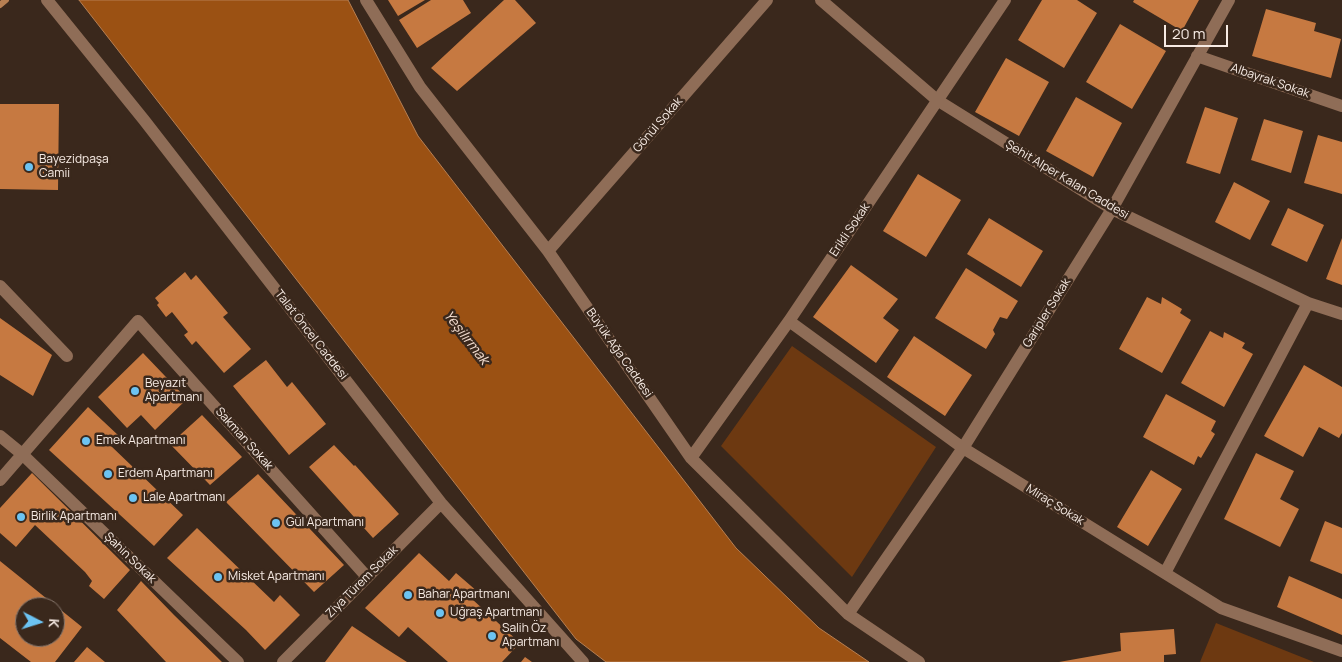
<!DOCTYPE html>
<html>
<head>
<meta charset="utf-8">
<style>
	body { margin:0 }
	#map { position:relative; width:1342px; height:662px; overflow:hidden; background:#3a281c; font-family:Manrope,sans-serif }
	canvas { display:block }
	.north { position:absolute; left:15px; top:597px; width:50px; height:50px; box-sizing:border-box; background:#3a281c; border:1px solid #86766c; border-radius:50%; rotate:95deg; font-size:14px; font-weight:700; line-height:20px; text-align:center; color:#f7ebe4 }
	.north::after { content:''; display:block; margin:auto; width:18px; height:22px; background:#6cc3f2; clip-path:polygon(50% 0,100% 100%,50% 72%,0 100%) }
	.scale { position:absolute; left:1164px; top:25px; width:64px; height:22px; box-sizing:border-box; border:2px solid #f7ebe4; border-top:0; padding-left:6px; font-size:15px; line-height:18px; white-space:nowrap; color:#f7ebe4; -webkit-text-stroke:4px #3a281c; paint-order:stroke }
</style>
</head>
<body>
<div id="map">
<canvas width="1342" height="662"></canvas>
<div class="north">K</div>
<div class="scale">20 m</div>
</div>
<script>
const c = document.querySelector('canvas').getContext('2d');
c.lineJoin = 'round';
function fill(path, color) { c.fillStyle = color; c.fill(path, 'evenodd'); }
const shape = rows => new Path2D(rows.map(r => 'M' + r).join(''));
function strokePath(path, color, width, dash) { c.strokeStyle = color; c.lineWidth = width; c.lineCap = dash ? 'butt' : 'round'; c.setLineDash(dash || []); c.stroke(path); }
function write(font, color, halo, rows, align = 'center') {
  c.font = font + ' Manrope,sans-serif'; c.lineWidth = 5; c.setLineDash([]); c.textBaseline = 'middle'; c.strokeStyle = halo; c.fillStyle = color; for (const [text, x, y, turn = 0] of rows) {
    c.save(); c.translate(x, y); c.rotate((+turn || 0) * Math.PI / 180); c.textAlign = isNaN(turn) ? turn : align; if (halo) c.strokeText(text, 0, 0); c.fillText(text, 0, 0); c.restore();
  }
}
fill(shape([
	[792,346,936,447,852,577,721,446],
	[1216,623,1314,662,1200,662]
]), '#6d3911');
const water = shape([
	[79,0,348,0,418,136,736,548,819,628,869,662,606,662,576,639,79,0]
]);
fill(water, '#9b5113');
strokePath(water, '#b77f52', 1);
strokePath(shape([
	[0,5,6,0]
]), '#b77f52', 6);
fill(shape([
	[388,0,425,0,398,16],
	[431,0,463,0,471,13,417,48,399,20],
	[504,0,515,0,536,23,457,91,431,68],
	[1042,0,1077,0,1097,13,1064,68,1018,40],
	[1134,0,1199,0,1182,31,1133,2],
	[1266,9,1316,23,1314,31,1341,39,1331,78,1252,56],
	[1120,24,1166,51,1132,109,1086,82],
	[1006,58,1049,82,1019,136,975,112],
	[1076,97,1122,123,1093,177,1046,151],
	[0,104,59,104,58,190,0,189],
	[1205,107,1238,118,1220,174,1186,163],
	[1264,119,1303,131,1291,173,1251,160],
	[1318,135,1342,142,1342,194,1304,183],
	[918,174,961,200,926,257,883,231],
	[1234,182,1270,201,1250,240,1215,222],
	[1288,208,1324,225,1307,262,1271,245],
	[989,218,1043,251,1021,287,967,254],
	[1342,238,1342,285,1326,279],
	[851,265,898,299,883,318,899,330,876,363,813,317],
	[966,268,1018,301,1007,319,1000,317,993,330,995,334,986,349,935,318],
	[185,272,191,280,196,275,228,313,223,317,251,349,224,373,196,341,192,345,184,335,188,332,172,312,166,317,157,305,159,303,155,298],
	[1147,297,1161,304,1162,297,1182,309,1180,313,1191,320,1162,373,1119,349],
	[0,318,52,355,33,396,0,375],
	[1210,331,1223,338,1224,332,1245,343,1242,348,1253,354,1224,407,1181,383],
	[914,336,972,375,945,416,887,377],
	[143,353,187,399,155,430,141,415,127,428,98,397],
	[266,360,287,387,292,382,326,424,289,455,233,386],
	[1304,365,1342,387,1342,433,1339,438,1319,427,1303,457,1264,436],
	[1166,394,1216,421,1211,431,1215,434,1201,458,1198,456,1194,465,1143,437],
	[88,407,119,436,110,445,183,515,154,546,49,450],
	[202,415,242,457,210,485,170,444],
	[334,445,354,466,355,465,399,514,373,538,309,467],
	[1256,453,1294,471,1280,499,1299,509,1280,547,1224,519],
	[1151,470,1182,489,1148,546,1117,527],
	[32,473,130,570,104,599,89,586,92,581,85,572,35,525,16,547,0,533,0,508],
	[258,474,344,565,314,592,226,502],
	[1325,521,1342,528,1342,574,1310,561],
	[197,528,274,602,280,595,300,615,265,650,246,630,167,558],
	[419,553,449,581,456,573,478,592,472,599,520,643,502,662,448,662,408,627,399,637,365,608],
	[0,561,82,627,55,662,31,662,0,638],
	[25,607,55,607,55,637,25,637],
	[1289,576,1342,599,1342,635,1277,607],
	[141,581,174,615,222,662,166,662,117,610],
	[352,626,385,648,407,662,325,662],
	[1174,629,1176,654,1164,655,1164,662,1059,662,1121,651,1120,633],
	[87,647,105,662,74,662],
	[525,657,532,662,521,662]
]), '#c67941');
strokePath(shape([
	[47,0,144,120,441,503,583,662],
	[366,0,420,87,548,251,691,458,848,614,919,662],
	[821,0,937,100,1112,209,1308,303,1342,314],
	[1197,56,1342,106],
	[548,251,767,0],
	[0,286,67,356],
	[789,321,963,448,1221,608,1342,651],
	[0,436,22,454,238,662],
	[691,458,789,321,1005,0],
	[0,480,138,321,367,577],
	[1165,573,1308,303],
	[848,614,963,448,1112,209,1229,0],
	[283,662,441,503]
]), '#8f6d57', 12);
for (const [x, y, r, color] of [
	[29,167,5,"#6cc3f2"],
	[135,391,5,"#6cc3f2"],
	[86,441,5,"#6cc3f2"],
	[108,474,5,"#6cc3f2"],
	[133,498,5,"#6cc3f2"],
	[21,517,5,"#6cc3f2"],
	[276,523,5,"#6cc3f2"],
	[218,577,5,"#6cc3f2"],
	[408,595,5,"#6cc3f2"],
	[440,613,5,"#6cc3f2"],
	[492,636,5,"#6cc3f2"]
]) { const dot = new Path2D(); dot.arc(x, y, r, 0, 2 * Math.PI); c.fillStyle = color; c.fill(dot); strokePath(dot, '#3a281c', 2); }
write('12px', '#f7ebe4', '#3a281c', [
	["Albayrak Sokak",1270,81,19],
	["Gönül Sokak",658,125,-49],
	["Şehit Alper Kalan Caddesi",1067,180,31],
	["Erikli Sokak",850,230,-56],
	["Garipler Sokak",1047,313,-58],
	["Talat Öncel Caddesi",311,335,52],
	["Büyük Ağa Caddesi",619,353,55],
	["Sakman Sokak",244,439,48],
	["Miraç Sokak",1055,505,32],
	["Şahin Sokak",130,558,44],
	["Ziya Türem Sokak",362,582,-45]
]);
write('12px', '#f7ebe4', '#3a281c', [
	["Bayezidpaşa",39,160],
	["Camii",39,174],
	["Beyazıt",145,384],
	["Apartmanı",145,398],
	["Emek Apartmanı",96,441],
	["Erdem Apartmanı",118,474],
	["Lale Apartmanı",143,498],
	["Birlik Apartmanı",31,517],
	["Gül Apartmanı",286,523],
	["Misket Apartmanı",228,577],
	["Bahar Apartmanı",418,595],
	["Uğraş Apartmanı",450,613],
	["Salih Öz",502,629],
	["Apartmanı",502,643]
], 'left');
write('italic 14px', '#f3ddd0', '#3a281c', [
	["Yeşilırmak",466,338,52]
]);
</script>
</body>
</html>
